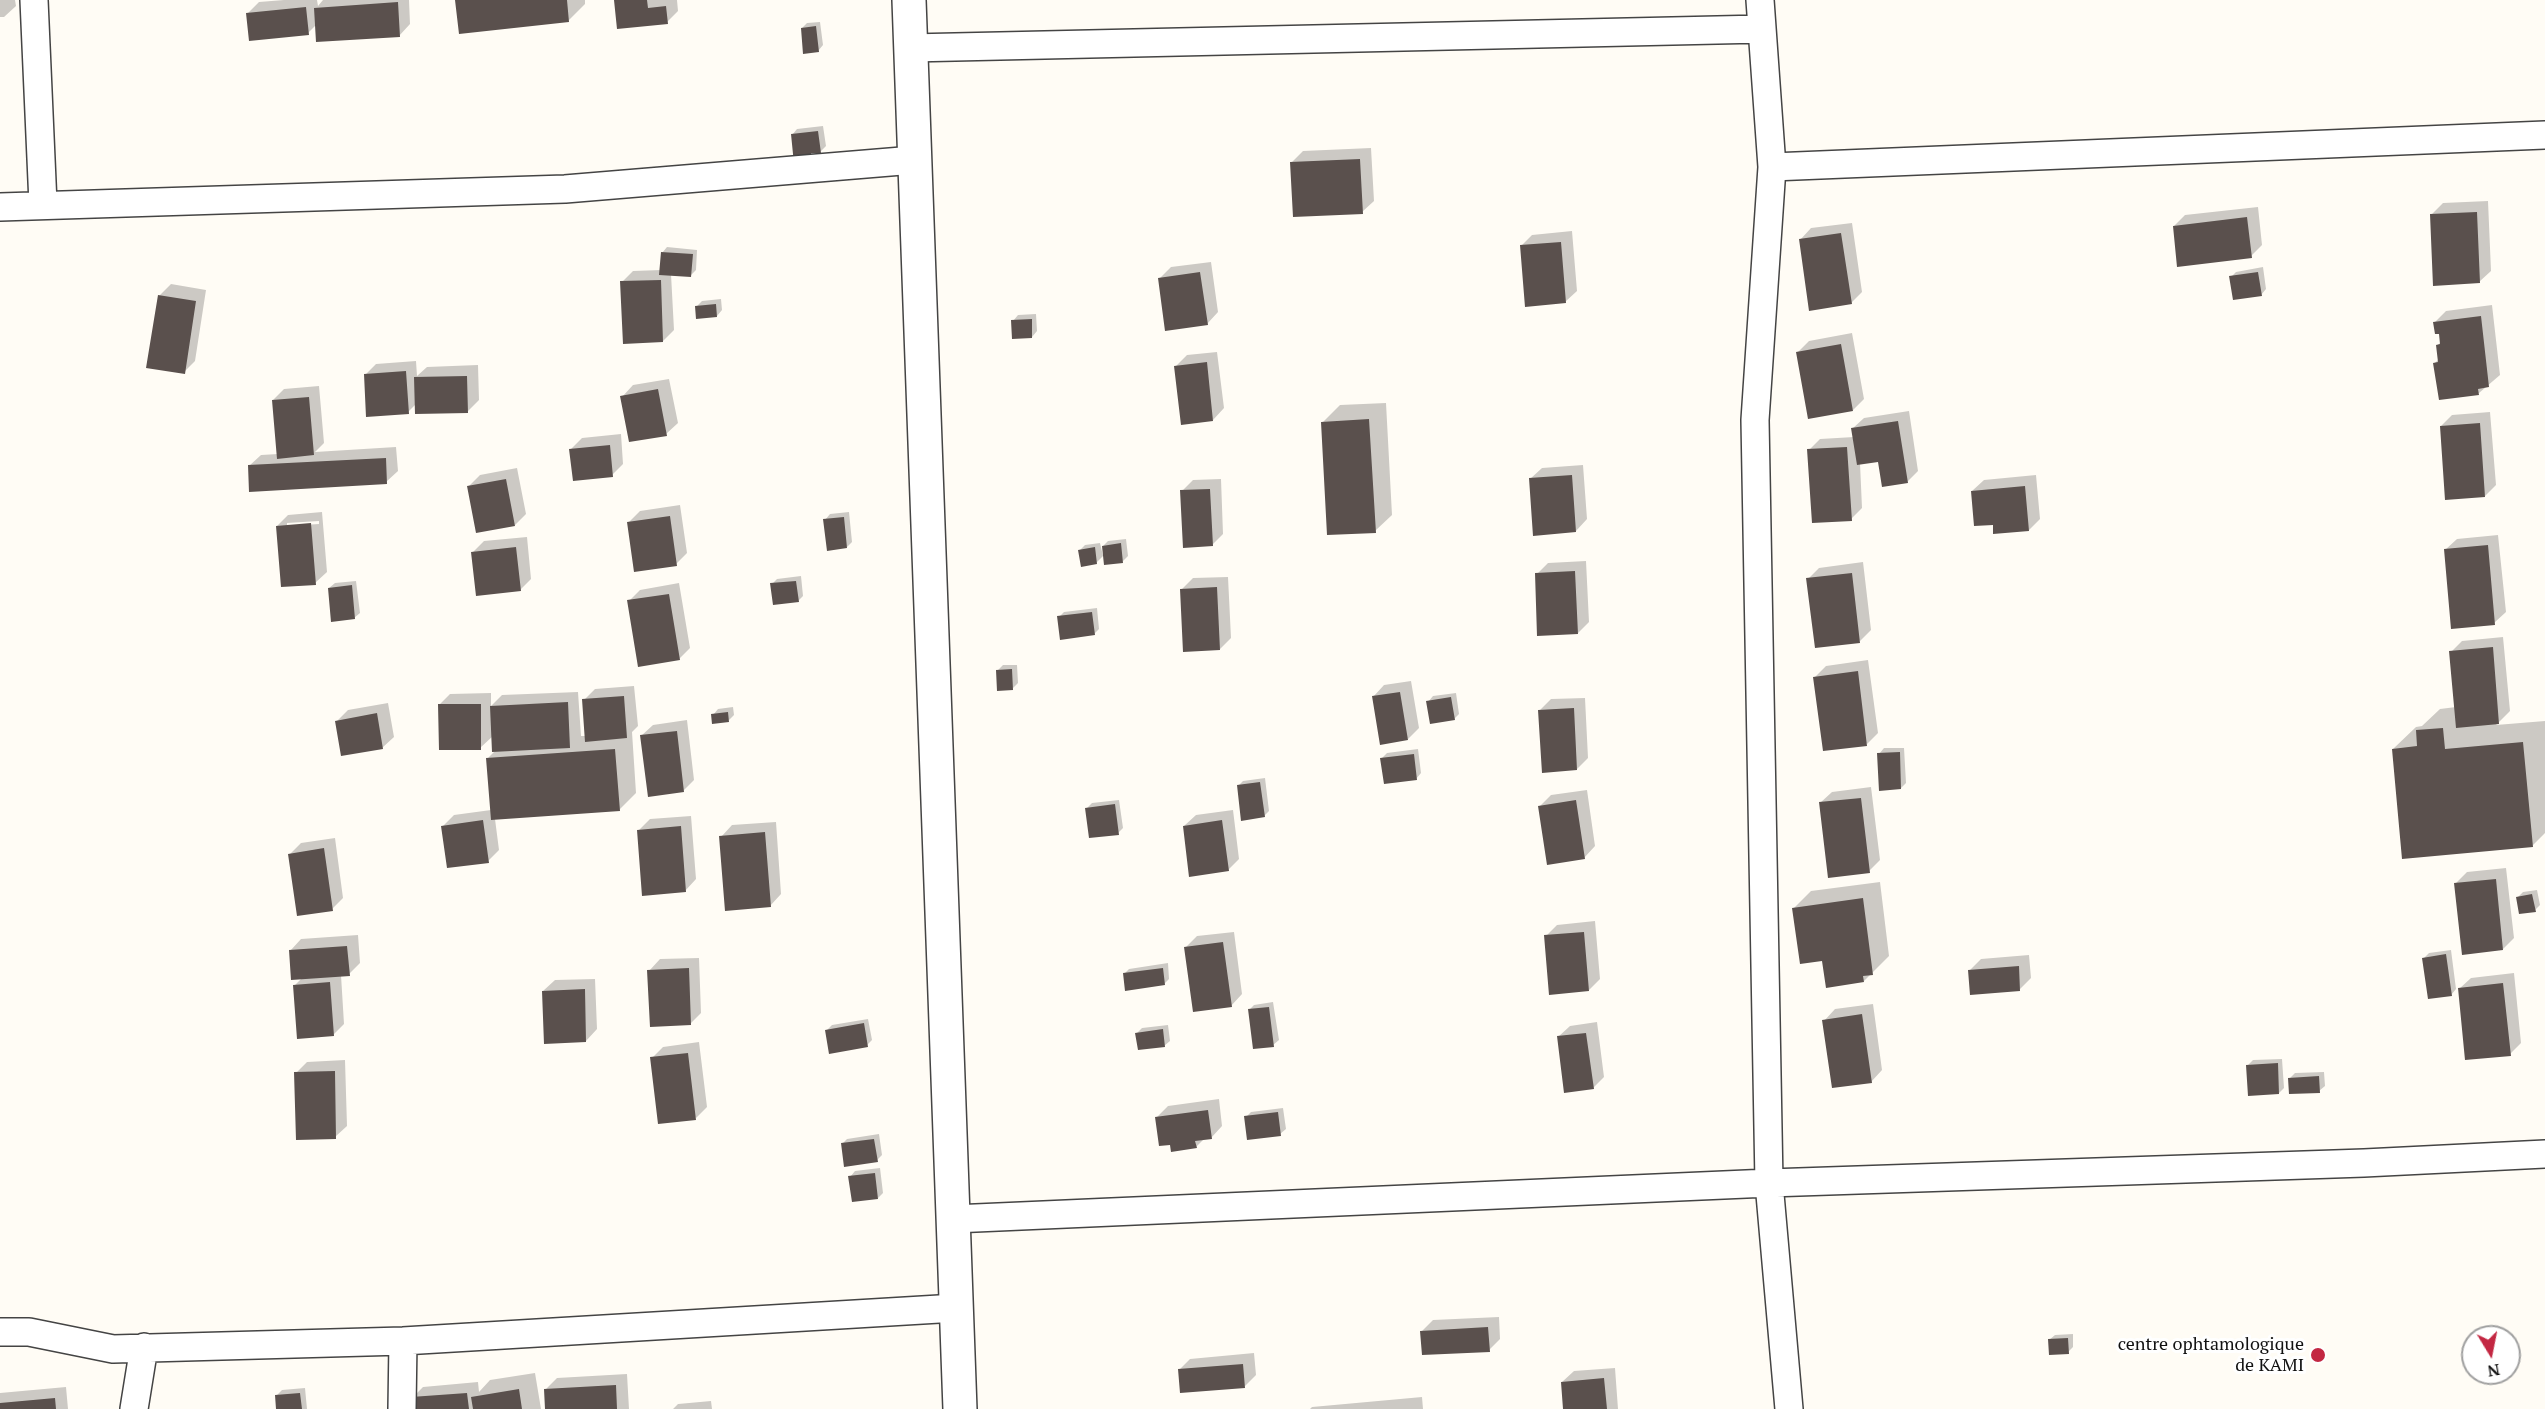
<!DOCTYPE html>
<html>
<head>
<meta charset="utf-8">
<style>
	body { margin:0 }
	#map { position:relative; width:2545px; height:1409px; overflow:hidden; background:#fffcf5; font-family:"PT Serif",serif }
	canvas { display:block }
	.north { position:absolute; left:2461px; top:1325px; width:60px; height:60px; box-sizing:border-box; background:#fff; border:2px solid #a0a0a0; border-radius:50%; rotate:170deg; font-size:16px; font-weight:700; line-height:24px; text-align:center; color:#111 }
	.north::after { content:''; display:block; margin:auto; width:21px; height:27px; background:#c32742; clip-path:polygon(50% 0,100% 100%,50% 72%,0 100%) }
</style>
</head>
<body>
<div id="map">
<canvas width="2545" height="1409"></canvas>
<div class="north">N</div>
</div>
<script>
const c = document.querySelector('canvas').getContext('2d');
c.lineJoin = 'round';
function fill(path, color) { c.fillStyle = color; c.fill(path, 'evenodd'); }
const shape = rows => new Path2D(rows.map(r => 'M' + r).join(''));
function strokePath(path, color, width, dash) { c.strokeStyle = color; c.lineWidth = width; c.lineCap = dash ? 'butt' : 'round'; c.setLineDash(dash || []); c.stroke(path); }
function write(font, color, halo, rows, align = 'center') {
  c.font = font + ' "PT Serif",serif'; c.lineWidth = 6; c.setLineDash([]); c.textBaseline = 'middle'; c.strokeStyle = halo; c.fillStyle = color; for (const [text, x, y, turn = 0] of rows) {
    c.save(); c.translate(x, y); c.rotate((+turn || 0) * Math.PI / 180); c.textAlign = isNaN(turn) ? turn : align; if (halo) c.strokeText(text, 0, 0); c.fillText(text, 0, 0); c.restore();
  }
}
fill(shape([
	[0,0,15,0,16,6,4,17,0,17],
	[284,0,317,0,318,6,323,0,409,0,410,24,399,36,316,25,308,33,248,13,259,2],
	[457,0,585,0,585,4,568,21],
	[615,0,677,0,678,11,667,22],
	[820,22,823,45,818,51,802,28,807,23],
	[823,126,826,146,821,151,816,151,817,155,811,160,792,135,797,129],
	[1371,148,1374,201,1362,212,1292,162,1303,151],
	[2488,201,2491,271,2479,282,2431,215,2443,203],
	[2258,207,2262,245,2251,256,2174,226,2185,215],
	[1852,223,1862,292,1851,303,1800,240,1811,228],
	[1572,231,1577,291,1565,302,1521,246,1532,235],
	[667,247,697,250,696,270,690,276,671,274,674,330,663,341,622,282,633,271,661,270,662,253],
	[1211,262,1218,312,1207,324,1159,279,1171,267],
	[2263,267,2266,289,2261,295,2231,277,2236,272],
	[171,284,206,290,195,361,184,372,159,296],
	[721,299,722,310,717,316,697,306,702,301],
	[2492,305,2500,375,2479,393,2440,398,2435,363,2439,359,2437,346,2441,342,2440,332,2435,322,2446,311],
	[1036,314,1037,331,1032,337,1013,321,1018,315],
	[1852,333,1864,399,1853,410,1798,352,1809,341],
	[1217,352,1224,408,1213,420,1175,367,1187,355],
	[416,361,417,376,427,367,478,365,479,400,468,411,416,404,408,412,365,375,376,364],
	[669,379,678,423,666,434,622,397,633,385],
	[319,386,324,443,315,452,396,447,398,471,386,482,249,466,261,455,278,454,273,400,284,389],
	[1386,403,1392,515,1375,531,1323,422,1340,405],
	[1909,411,1918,471,1907,482,1879,460,1860,463,1862,508,1851,519,1809,450,1820,439,1854,437,1852,429,1864,418],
	[2490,412,2496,485,2485,496,2441,426,2452,415],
	[621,434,623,464,612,475,571,449,582,438],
	[1583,465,1587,519,1576,531,1530,479,1542,468],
	[517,468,526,514,515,525,469,486,480,475],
	[2036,475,2040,519,2029,530,1994,523,1972,491,1984,480],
	[1221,479,1223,534,1212,545,1182,491,1193,480],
	[680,505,687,553,676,564,629,522,640,511],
	[322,512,327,572,315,583,277,526,288,515],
	[319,521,319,524,287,526,287,523],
	[849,512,852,542,847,547,825,520,830,514],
	[2498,535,2506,612,2494,623,2445,550,2457,539],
	[527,537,531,579,520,590,473,552,484,541],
	[1126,539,1128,556,1123,561,1103,546,1108,541],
	[1100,543,1103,556,1096,563,1080,550,1085,545],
	[1586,561,1589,622,1578,633,1537,574,1548,563],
	[1863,562,1871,630,1860,641,1808,579,1819,568],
	[801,576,803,596,798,601,772,584,777,579],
	[1228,577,1231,638,1220,649,1182,589,1193,578],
	[356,581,360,613,354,618,329,588,335,583],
	[679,583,690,648,679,659,629,601,640,590],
	[1097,608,1099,629,1094,634,1059,617,1064,612],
	[2503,637,2510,711,2496,725,2545,721,2545,833,2533,845,2393,749,2416,727,2422,726,2440,709,2456,707,2451,652,2462,641],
	[1868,660,1878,733,1867,744,1815,677,1826,666],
	[1003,665,1017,665,1018,683,1013,688,998,670],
	[1411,681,1419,728,1408,739,1373,697,1384,685],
	[634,686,638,726,632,732,636,793,619,810,495,819,499,850,488,861,443,826,454,815,491,810,488,758,496,750,493,736,480,748,439,705,450,694,491,693,491,706,502,695,578,692,581,736,586,736,584,700,595,689],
	[1456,693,1459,714,1454,719,1428,702,1433,696],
	[1585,698,1588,758,1577,769,1540,710,1551,699],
	[388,703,394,737,382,748,337,721,348,710],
	[733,707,734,715,729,720,713,715,718,709],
	[687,720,694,780,683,791,641,736,653,725],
	[1884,748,1904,748,1906,783,1901,788,1879,754],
	[1418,749,1421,773,1416,779,1381,759,1387,753],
	[1265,778,1269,811,1264,816,1238,786,1243,781],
	[1871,787,1880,860,1869,871,1820,803,1832,792],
	[1587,790,1595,846,1584,858,1540,806,1551,795],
	[1119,800,1123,828,1118,833,1087,808,1092,803],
	[1233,810,1239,859,1228,870,1184,826,1196,815],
	[691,816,696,879,685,891,639,830,650,819],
	[776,822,781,894,770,906,721,837,732,825],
	[335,838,343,898,332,909,290,854,301,843],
	[2506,868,2514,938,2503,949,2456,883,2467,872],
	[1880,882,1889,956,1864,981,1823,959,1794,908,1811,891],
	[2537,890,2540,905,2535,910,2518,897,2523,892],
	[1595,921,1600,979,1589,990,1546,936,1557,925],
	[1234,932,1242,994,1231,1006,1186,947,1197,936],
	[358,935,360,963,349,974,341,975,344,1024,333,1035,295,985,302,978,290,951,301,939],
	[2451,950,2456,989,2451,995,2424,958,2429,953],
	[2029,955,2031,978,2020,989,1970,970,1981,959],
	[699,958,701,1013,690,1024,649,971,660,959],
	[1168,963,1169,979,1164,984,1124,974,1129,969],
	[2514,973,2521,1043,2510,1054,2459,989,2471,978],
	[595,979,597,1029,586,1041,543,991,555,980],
	[1273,1002,1279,1040,1273,1045,1249,1010,1254,1005],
	[1873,1004,1882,1070,1871,1082,1824,1021,1835,1009],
	[868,1019,872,1040,867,1045,827,1030,832,1025],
	[1597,1022,1604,1077,1593,1088,1558,1037,1570,1026],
	[1168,1025,1170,1041,1164,1046,1137,1033,1142,1028],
	[699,1042,707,1107,696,1118,652,1058,663,1047],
	[2282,1059,2284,1088,2279,1093,2248,1065,2253,1060],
	[345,1060,347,1126,335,1137,296,1073,307,1062],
	[2324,1072,2325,1086,2319,1091,2290,1078,2295,1073],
	[1219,1099,1222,1126,1211,1138,1204,1139,1196,1147,1171,1143,1157,1117,1168,1106],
	[1283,1108,1286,1129,1280,1134,1246,1117,1251,1112],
	[879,1134,882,1155,877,1160,842,1144,847,1139],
	[880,1168,883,1193,878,1198,850,1177,855,1171],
	[1499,1317,1500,1339,1489,1350,1422,1331,1433,1320],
	[2073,1334,2073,1347,2068,1352,2049,1340,2055,1335],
	[1254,1353,1256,1375,1245,1386,1179,1370,1190,1359],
	[1615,1368,1618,1409,1565,1409,1562,1382,1574,1371],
	[535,1373,541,1409,413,1409,412,1398,423,1387,478,1382,479,1392,490,1380],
	[627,1374,629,1409,547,1409,546,1389,557,1378],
	[66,1387,68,1409,0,1409,0,1393],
	[305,1388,307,1409,278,1409,276,1396,282,1390],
	[1422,1397,1423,1409,1310,1409,1312,1407],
	[711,1401,712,1409,673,1409,678,1404]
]), '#0003');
fill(shape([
	[455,0,567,0,569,22,459,34],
	[614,0,647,0,648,8,666,6,668,24,617,29],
	[398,2,400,37,316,42,314,8],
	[306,7,309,35,249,41,246,13],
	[816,26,819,52,803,54,801,28],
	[818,131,821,153,811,153,812,161,794,164,791,134],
	[1360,159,1363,214,1293,217,1290,162],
	[2477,212,2480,283,2433,286,2430,214],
	[2247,217,2252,258,2177,267,2173,226],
	[1841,233,1852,304,1809,311,1799,239],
	[1561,242,1566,303,1525,307,1520,245],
	[661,252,693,254,691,277,659,275],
	[1200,272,1208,325,1165,331,1158,278],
	[2258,272,2262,296,2233,300,2229,276],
	[661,280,663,342,623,344,620,281],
	[158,295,196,301,185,374,146,368],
	[716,304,717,317,696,319,695,306],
	[2481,316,2489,387,2478,389,2479,395,2439,400,2433,363,2438,362,2436,345,2440,344,2439,334,2435,334,2433,322],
	[1032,319,1032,338,1012,339,1011,320],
	[1841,344,1853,411,1808,419,1796,352],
	[1207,362,1213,421,1181,425,1174,366],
	[406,371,409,414,366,417,364,374],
	[467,376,468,413,415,414,414,377],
	[658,389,667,436,629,442,620,396],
	[309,397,314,455,277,459,272,400],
	[1369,419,1376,533,1327,535,1321,422],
	[1898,421,1908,483,1882,487,1878,462,1857,465,1851,428],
	[2480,423,2485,497,2445,500,2440,426],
	[610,445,613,477,573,481,569,449],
	[1847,447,1852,521,1812,523,1807,449],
	[386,458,387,484,249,492,248,465],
	[1572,475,1576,532,1533,536,1529,478],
	[506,479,515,526,476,533,467,486],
	[2025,486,2029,531,1993,534,1993,525,1974,526,1971,491],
	[1210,489,1213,546,1183,548,1180,490],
	[670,516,677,566,634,572,627,522],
	[844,517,847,548,827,551,823,519],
	[311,523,316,585,281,587,276,526],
	[1121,543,1123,563,1104,565,1102,546],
	[2488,545,2495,625,2451,629,2444,549],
	[516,547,521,591,476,596,471,552],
	[1095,547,1097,564,1081,567,1078,550],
	[1575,571,1578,634,1537,636,1535,573],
	[1852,573,1860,643,1815,648,1806,578],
	[796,581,799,602,773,605,770,583],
	[352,585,355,619,331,622,328,588],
	[1217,587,1220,650,1183,652,1180,589],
	[669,594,680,660,638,667,627,600],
	[1092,612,1095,635,1060,640,1057,616],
	[2493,647,2499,724,2456,728,2449,651],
	[1012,669,1013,690,997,691,996,670],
	[1858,671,1867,746,1823,751,1813,677],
	[1400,692,1408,740,1380,745,1372,696],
	[624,696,627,738,585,742,582,699],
	[1451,697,1455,720,1430,724,1426,701],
	[568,702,570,748,492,752,490,706],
	[438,704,481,704,481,750,439,750],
	[1574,708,1577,770,1542,773,1538,710],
	[728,712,729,722,712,724,711,714],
	[377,713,383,749,341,756,335,721],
	[2443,728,2445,749,2523,742,2533,847,2402,859,2392,749,2417,746,2416,730],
	[677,731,684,792,648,797,640,735],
	[615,749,620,811,491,820,486,758],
	[1900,752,1901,789,1879,791,1877,753],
	[1414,754,1417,780,1384,784,1380,758],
	[1260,782,1265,817,1241,821,1237,785],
	[1861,798,1870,873,1828,878,1819,802],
	[1576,800,1585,859,1547,865,1538,806],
	[1115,804,1119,835,1089,838,1085,808],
	[483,820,489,863,447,868,441,826],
	[1222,820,1229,871,1189,877,1183,826],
	[681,826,686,892,642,896,637,830],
	[765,832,771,907,725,911,719,836],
	[324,848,333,911,297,916,288,854],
	[2496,879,2503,950,2462,955,2454,883],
	[2532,894,2536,912,2519,914,2516,897],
	[1863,898,1873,975,1863,976,1864,982,1826,988,1822,961,1800,964,1792,908],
	[1584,932,1589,991,1549,995,1544,935],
	[1223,942,1232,1007,1193,1012,1184,947],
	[347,946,350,976,291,980,289,950],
	[2446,954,2452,996,2428,999,2422,958],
	[2019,966,2020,991,1970,995,1968,970],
	[689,968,691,1025,650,1027,647,970],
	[1163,968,1165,985,1125,991,1123,973],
	[330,982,334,1036,297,1039,293,985],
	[2503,983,2511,1056,2465,1060,2458,988],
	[585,989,586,1042,544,1044,542,991],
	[1269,1007,1274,1047,1253,1049,1248,1009],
	[1862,1014,1872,1083,1832,1088,1822,1020],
	[864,1023,868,1047,829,1054,825,1030],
	[1163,1029,1165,1047,1138,1050,1135,1033],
	[1586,1033,1594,1089,1564,1093,1557,1036],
	[688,1053,696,1120,658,1124,650,1057],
	[2278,1063,2279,1094,2248,1096,2246,1065],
	[335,1071,336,1139,296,1140,294,1072],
	[2319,1076,2320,1093,2289,1094,2288,1078],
	[1208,1110,1212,1139,1195,1141,1197,1148,1171,1152,1170,1145,1159,1146,1155,1117],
	[1278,1112,1281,1136,1247,1140,1244,1116],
	[874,1139,878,1162,844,1167,841,1143],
	[875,1173,878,1199,852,1202,848,1176],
	[1488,1327,1490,1352,1422,1355,1420,1331],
	[2068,1338,2069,1354,2049,1355,2048,1339],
	[1243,1364,1245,1388,1180,1393,1178,1369],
	[1604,1378,1607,1409,1563,1409,1561,1382],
	[616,1385,617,1409,545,1409,544,1389],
	[519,1389,522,1409,473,1409,471,1397],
	[300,1393,302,1409,276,1409,275,1395],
	[467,1393,469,1409,412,1409,411,1397],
	[55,1398,56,1409,0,1409,0,1403]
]), '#5a504d');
const minor = shape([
	[34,0,43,204],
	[1760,0,1772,167,1755,420,1769,1183,1789,1409],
	[910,48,1762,29],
	[1772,167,2545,135],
	[0,207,565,189,914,160],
	[953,1219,1769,1183,2364,1163,2545,1154],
	[0,1332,29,1332,113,1349,403,1341,956,1308],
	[134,1409,144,1347],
	[402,1409,403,1341]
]);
const tertiary = shape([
	[909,0,960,1409]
]);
strokePath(minor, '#444', 30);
strokePath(tertiary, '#444', 36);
strokePath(minor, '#fff', 27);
strokePath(tertiary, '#fff', 33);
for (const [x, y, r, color] of [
	[2318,1355,8,"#c32742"]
]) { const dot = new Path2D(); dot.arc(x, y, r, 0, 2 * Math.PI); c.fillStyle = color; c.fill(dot); strokePath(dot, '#fff', 2); }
write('18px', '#111', '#fff', [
	["centre ophtamologique",2304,1345],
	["de KAMI",2304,1366]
], 'right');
</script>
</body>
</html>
